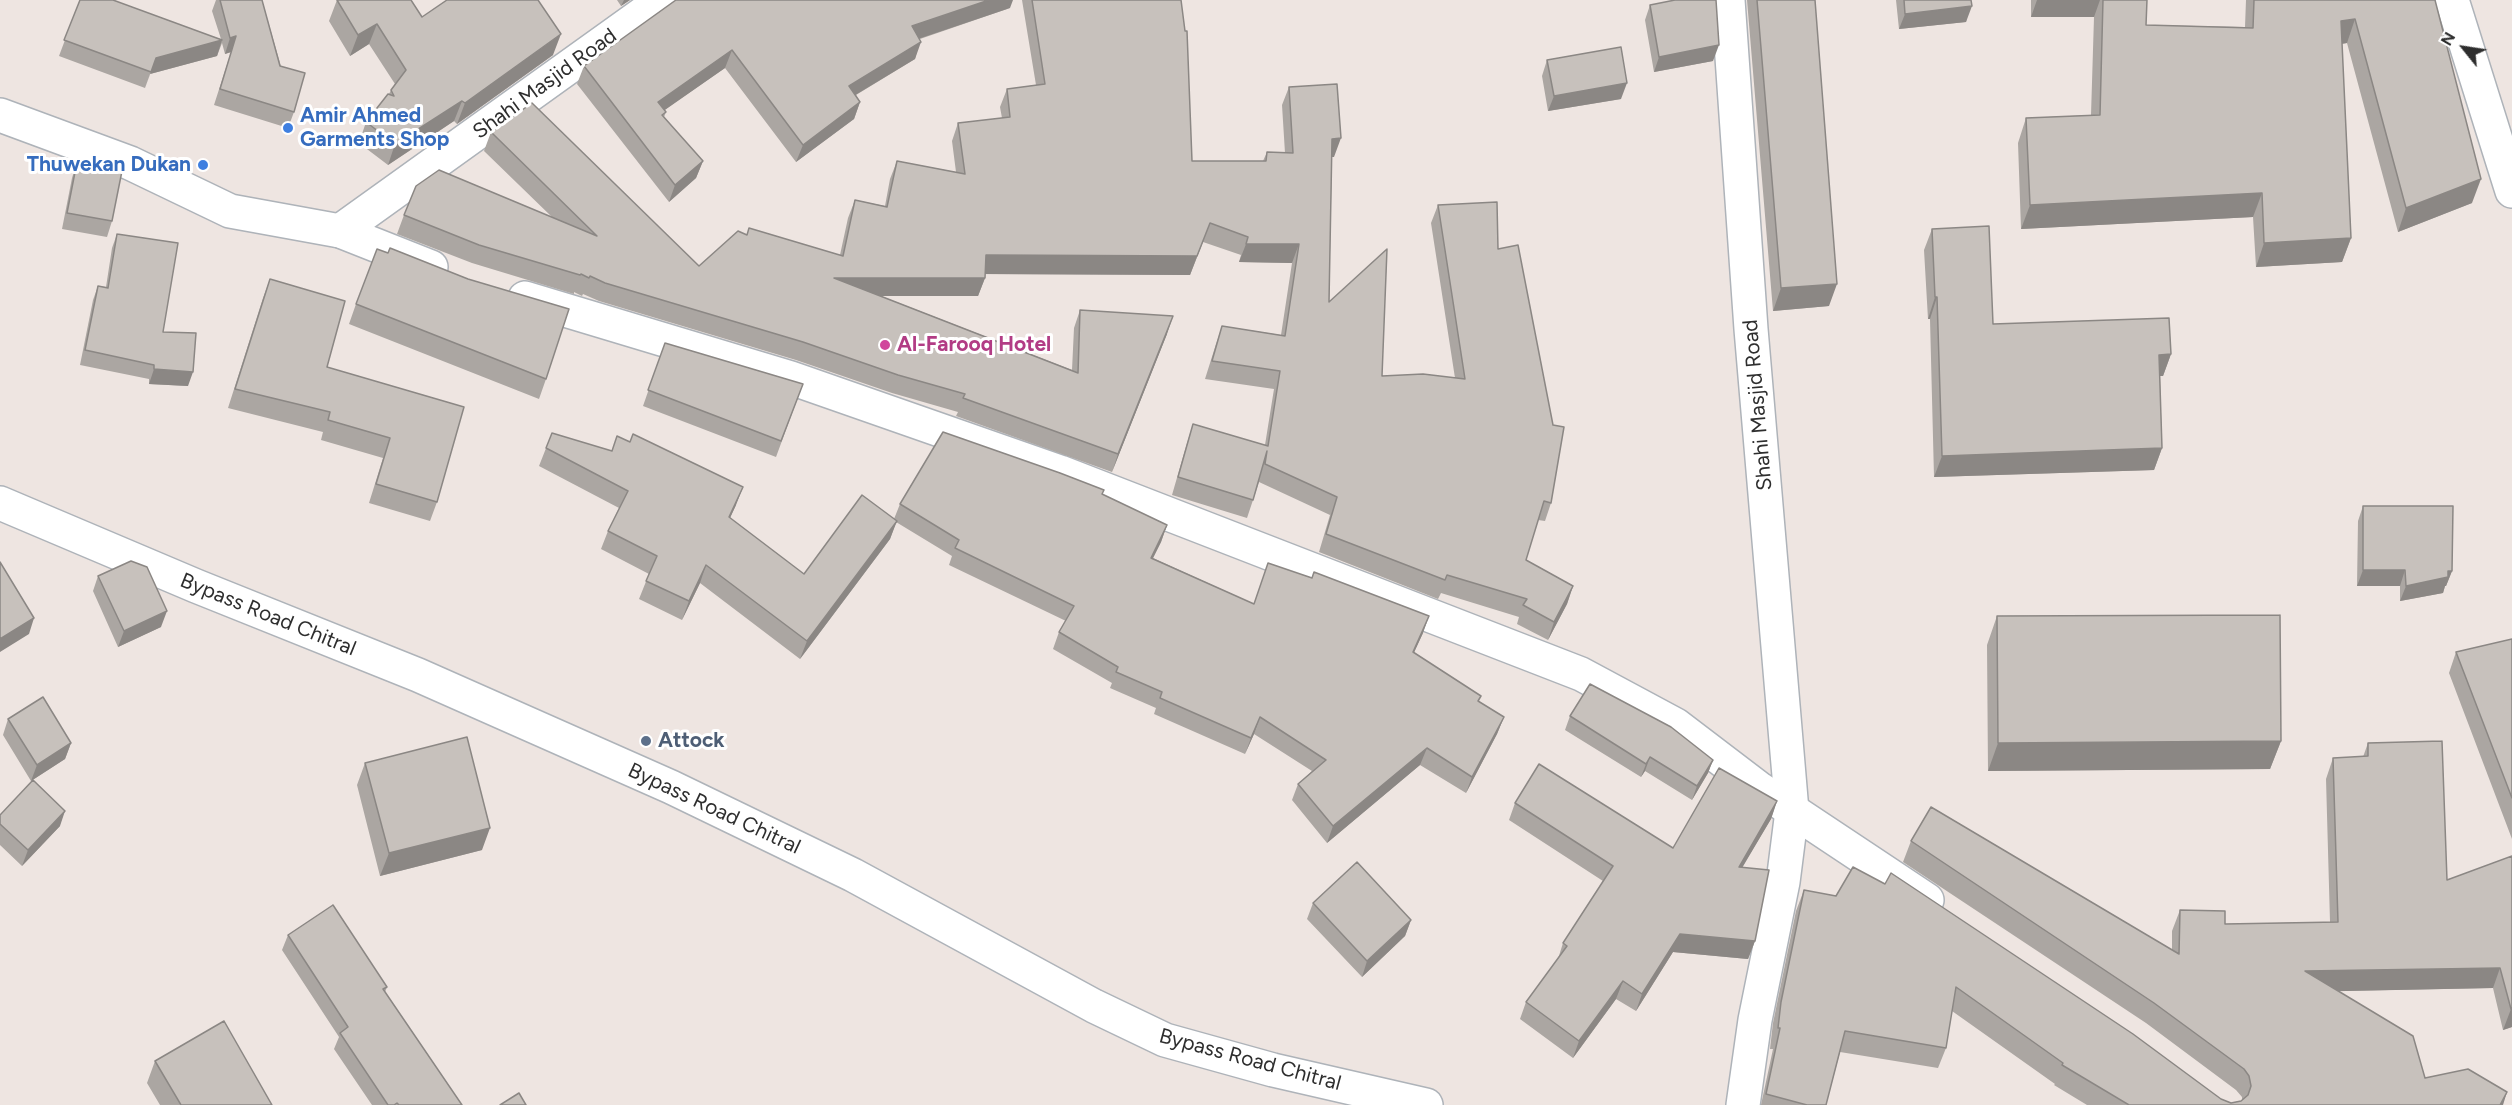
<!DOCTYPE html>
<html>
<head>
<meta charset="utf-8">
<style>
	body { margin:0 }
	#map { position:relative; width:2512px; height:1105px; overflow:hidden; background:#eee5e1; font-family:Figtree,sans-serif }
	canvas { display:block }
	.north { position:absolute; left:2434px; top:18px; width:60px; height:60px; -webkit-text-stroke:4px #fff; paint-order:stroke; rotate:300deg; font-size:16px; font-weight:700; line-height:24px; text-align:center; color:#2e2e2e }
	.north::after { content:''; display:block; margin:auto; width:21px; height:27px; background:#2e2e2e; clip-path:polygon(50% 0,100% 100%,50% 72%,0 100%) }
</style>
</head>
<body>
<div id="map">
<canvas width="2512" height="1105"></canvas>
<div class="north">N</div>
</div>
<script>
const c = document.querySelector('canvas').getContext('2d');
c.lineJoin = 'round';
const shape = rows => new Path2D(rows.map(r => 'M' + r).join(''));
function strokePath(path, color, width, dash) { c.strokeStyle = color; c.lineWidth = width; c.lineCap = dash ? 'butt' : 'round'; c.setLineDash(dash || []); c.stroke(path); }
function fill(path, color) { c.fillStyle = color; c.fill(path, 'evenodd'); }
function write(font, color, halo, rows, align = 'center') {
  c.font = font + ' Figtree,sans-serif'; c.lineWidth = 6; c.setLineDash([]); c.textBaseline = 'middle'; c.strokeStyle = halo; c.fillStyle = color; for (const [text, x, y, turn = 0] of rows) {
    c.save(); c.translate(x, y); c.rotate((+turn || 0) * Math.PI / 180); c.textAlign = isNaN(turn) ? turn : align; if (halo) c.strokeText(text, 0, 0); c.fillText(text, 0, 0); c.restore();
  }
}
const street = shape([
	[1728,0,1751,329,1792,811,1783,882,1755,1020,1743,1105],
	[2452,0,2512,191],
	[340,231,662,0]
]);
const secondary = shape([
	[0,115,130,163,230,211,340,231,431,267],
	[525,298,791,378,1060,472,1581,674,1676,725,1760,789,1927,900],
	[0,503,196,586,418,675,671,787,853,875,1094,1006,1165,1040,1273,1070,1426,1105]
]);
strokePath(street, '#aeb3b9', 36);
strokePath(secondary, '#aeb3b9', 36);
strokePath(street, '#fff', 33);
strokePath(secondary, '#fff', 33);
fill(shape([
	[80,0,221,39,212,11,216,0,262,0,294,112,288,128,214,105,231,52,225,54,222,43,217,56,150,74,145,88,59,56],
	[337,0,422,17,553,55,457,124,454,121,388,165,359,143,366,122,389,94,391,90,395,84,369,44,350,56,329,21],
	[617,0,630,0,621,6],
	[1022,0,1181,0,1192,161,1263,161,1267,152,1285,153,1282,105,1289,87,1334,157,1332,157,1329,302,1382,376,1455,378,1431,223,1438,205,1498,249,1551,503,1545,521,1538,520,1526,560,1573,586,1567,604,1548,640,1517,624,1519,617,1441,593,1438,599,1319,552,1330,515,1259,482,1247,518,1172,495,1187,443,1193,424,1265,445,1274,389,1205,379,1216,344,1222,326,1281,335,1292,263,1239,262,1241,255,1203,242,1190,275,985,274,985,278,978,296,881,296,1072,370,1074,328,1080,310,1167,334,1112,472,956,416,958,412,892,393,796,360,599,301,583,294,582,296,574,292,574,294,472,263,397,234,404,215,553,218,484,151,491,132,699,266,747,234,840,255,848,218,855,200,885,206,890,179,897,161,956,172,952,141,958,123,1002,118,1000,107,1007,89,1036,85],
	[1747,0,1815,0,1829,306,1773,311],
	[1896,0,1971,0,1966,22,1899,29],
	[2031,0,2147,0,2146,25,2245,27,2246,0,2435,0,2472,203,2398,232,2347,43,2342,44,2351,238,2342,262,2256,267,2253,217,2021,229,2018,143,2026,118,2091,115,2094,17,2031,17],
	[1650,5,1713,61,1654,72,1645,20],
	[1010,8,920,39,915,59,856,95,860,102,854,119,796,162,725,68,664,110,666,112,664,117,703,161,696,178,669,202,577,84,584,66],
	[1547,60,1621,99,1548,111,1542,76],
	[77,162,112,221,107,237,62,229,72,178],
	[1932,229,1993,324,2171,354,2163,376,2160,376,2162,448,2154,470,1934,477,1930,319,1928,319,1924,250],
	[117,234,163,332,188,386,149,384,149,379,80,365,93,300,98,286,106,287,112,248],
	[388,253,546,379,539,399,349,324,356,304],
	[270,279,327,367,464,407,437,502,430,521,369,503,383,458,321,440,323,432,228,408,263,298],
	[665,343,803,384,776,457,643,406],
	[552,433,736,505,730,518,804,574,894,519,900,504,1102,494,1167,525,1161,542,1153,558,1254,604,1423,633,1414,652,1479,702,1504,717,1497,734,1466,793,1420,765,1327,843,1292,800,1298,784,1312,771,1254,734,1245,754,1154,714,1156,708,1110,688,1112,683,1053,649,1059,632,1066,621,949,565,952,556,896,522,890,539,800,659,700,583,682,620,639,599,649,574,601,549,608,531,619,508,539,466],
	[2363,506,2452,571,2446,586,2445,586,2443,593,2400,601,2400,586,2357,586,2358,521],
	[98,576,161,627,118,647,93,591],
	[1997,616,2281,741,2270,769,1988,771,1987,645],
	[2512,639,2512,839,2449,673,2456,652],
	[1570,716,1713,760,1708,773,1692,800,1645,771,1641,777,1565,730],
	[8,719,71,743,65,759,31,781,3,735],
	[2368,743,2447,880,2512,856,2512,1027,2503,1030,2493,988,2339,991,2425,1078,2503,1105,2087,1105,2054,1085,2055,1084,1952,1011,1946,1048,1938,1068,1840,1052,1826,1105,1761,1105,1773,1049,1770,1049,1773,1023,1796,911,1804,890,2221,1099,2231,1103,2241,1101,2242,1100,2242,1097,2236,1090,2146,1023,1903,862,1911,841,2172,950,2172,931,2180,910,2225,924,2330,922,2326,779,2333,758,2363,757],
	[365,763,482,850,380,876,357,785],
	[1777,801,1771,819,1742,867,1755,941,1748,959,1673,952,1636,1011,1616,999,1573,1058,1520,1019,1526,1002,1558,959,1563,943,1603,881,1509,820,1515,803,1673,848],
	[0,815,60,826,22,866,0,845],
	[1313,903,1411,920,1405,936,1362,977,1307,919],
	[288,935,387,987,385,992,462,1105,372,1105,334,1049,339,1037,282,950],
	[155,1061,272,1105,160,1105,147,1083]
]), '#aba6a2');
fill(shape([
	[624,0,630,0,621,6],
	[989,0,1013,0,1010,8,906,43,912,26],
	[2037,0,2100,0,2094,17,2031,17],
	[1972,6,1966,22,1899,29,1905,14],
	[2355,19,2347,43,2332,45,2341,21],
	[377,24,369,44,350,56,358,35],
	[561,34,553,55,457,124,465,103],
	[236,36,231,52,225,54,230,38],
	[222,40,217,56,150,74,145,88,156,58],
	[921,42,915,59,842,103,849,86],
	[1719,45,1713,61,1654,72,1659,57],
	[732,50,725,68,652,119,658,102],
	[1627,83,1621,99,1548,111,1554,96],
	[462,101,454,121,388,165,395,144],
	[860,102,854,119,796,162,803,145],
	[1341,138,1334,157,1326,157,1332,139],
	[703,161,696,178,669,202,675,185],
	[2481,179,2472,203,2398,232,2406,208],
	[2262,193,2253,217,2021,229,2030,205],
	[1210,223,1190,275,979,274,986,255],
	[2351,238,2342,262,2256,267,2264,243],
	[1246,244,1299,244,1292,263,1239,262],
	[834,278,985,278,978,296,828,296],
	[1837,284,1829,306,1773,311,1781,288],
	[1935,297,1937,297,1930,319,1928,319],
	[1173,316,1167,334,1112,472,1118,454],
	[2171,354,2163,376,2152,376,2159,355],
	[154,369,193,372,188,386,149,384],
	[2162,448,2154,470,1934,477,1942,456],
	[743,487,736,505,722,535,729,517],
	[897,521,890,539,800,659,807,641],
	[1167,525,1161,542,1145,574,1151,558],
	[706,565,700,583,682,620,689,601],
	[2363,570,2405,570,2400,586,2357,586],
	[2448,571,2452,571,2446,586,2445,586,2443,593,2400,601,2406,586],
	[1573,586,1567,604,1548,640,1554,622],
	[167,611,161,627,118,647,124,631],
	[1429,616,1423,633,1407,668,1413,652],
	[34,618,29,634,0,652,0,639],
	[1260,717,1254,734,1245,754,1251,738],
	[1504,717,1497,734,1466,793,1472,777],
	[2281,741,2270,769,1988,771,1998,743],
	[71,743,65,759,31,781,37,765],
	[1427,748,1420,765,1327,843,1333,826],
	[1650,757,1645,771,1641,777,1646,764],
	[1713,760,1708,773,1692,800,1697,786],
	[1777,801,1771,819,1732,885,1739,867],
	[65,811,60,826,22,866,28,850],
	[490,828,482,850,380,876,389,853],
	[1411,920,1405,936,1362,977,1367,961],
	[1680,934,1755,941,1748,959,1673,952,1636,1011,1642,994],
	[2500,968,2493,988,2298,992,2305,971],
	[1623,981,1616,999,1573,1058,1579,1041],
	[2511,1009,2512,1009,2512,1027,2503,1030],
	[2507,1092,2503,1105,2500,1105]
]), '#8b8784');
const building = shape([
	[80,0,113,0,222,40,156,58,151,72,64,40,80,0],
	[220,0,262,0,280,66,305,73,294,112,220,89,236,36,230,38,220,0],
	[337,0,411,0,422,17,447,0,538,0,561,34,465,103,462,101,395,144,366,122,388,94,394,96,391,90,406,70,377,24,358,35,337,0],
	[676,0,989,0,912,26,921,42,849,86,860,102,803,145,732,50,658,102,666,112,662,115,703,161,675,185,584,66,676,0],
	[1032,0,1181,0,1185,31,1187,31,1192,161,1266,161,1267,152,1293,153,1289,87,1337,84,1341,138,1332,139,1329,302,1387,249,1382,376,1423,374,1465,379,1438,205,1497,202,1498,249,1518,245,1553,425,1564,427,1551,503,1544,501,1526,560,1573,586,1554,622,1523,605,1527,599,1447,575,1445,580,1326,534,1337,497,1265,464,1267,451,1253,500,1178,477,1193,424,1268,446,1280,371,1212,361,1222,326,1285,336,1299,244,1246,244,1248,237,1210,223,1197,256,986,255,985,278,834,278,1078,373,1080,310,1173,316,1118,454,963,398,965,394,898,375,803,342,605,283,590,276,589,278,581,274,580,275,479,245,404,215,416,186,439,170,597,236,491,132,532,103,699,266,738,231,747,235,749,228,843,256,855,200,887,207,897,161,965,174,958,123,1010,117,1007,89,1045,84,1032,0],
	[1675,0,1716,0,1719,45,1659,57,1650,5,1675,0],
	[1757,0,1815,0,1837,284,1781,288,1757,0],
	[1904,0,1971,0,1972,6,1905,14,1904,0],
	[2103,0,2147,0,2146,25,2253,28,2254,0,2435,0,2481,179,2406,208,2355,19,2341,21,2351,238,2264,243,2262,193,2030,205,2026,118,2100,115,2103,0],
	[1621,47,1627,83,1554,96,1547,60,1621,47],
	[77,162,122,171,112,221,67,213,77,162],
	[1989,226,1993,324,2169,318,2171,354,2159,355,2162,448,1942,456,1937,297,1935,297,1932,229,1989,226],
	[117,234,178,243,163,332,196,333,193,372,154,369,154,365,85,350,98,286,108,288,117,234],
	[390,248,468,279,569,309,546,379,356,304,377,249,388,253,390,248],
	[270,279,345,301,327,367,464,407,437,502,376,484,390,438,328,420,330,412,235,389,270,279],
	[665,343,803,384,781,441,648,390,665,343],
	[943,432,1060,473,1104,490,1102,494,1167,525,1151,558,1254,604,1268,563,1312,578,1314,572,1429,616,1413,652,1481,696,1478,701,1504,717,1472,777,1427,748,1333,826,1298,784,1326,760,1260,717,1251,738,1160,698,1162,692,1116,672,1118,667,1059,632,1074,606,955,548,959,540,900,504,943,432],
	[552,433,612,451,617,436,630,442,633,434,743,487,729,517,804,574,862,495,897,521,807,641,706,565,689,601,646,581,657,556,608,531,628,491,546,448,552,433],
	[2363,506,2453,506,2452,571,2448,571,2448,577,2406,586,2405,570,2363,570,2363,506],
	[131,561,147,567,167,611,124,631,98,576,131,561],
	[0,562,34,618,0,639,0,562],
	[2280,615,2281,741,1998,743,1997,616,2280,615],
	[2512,639,2512,798,2456,652,2512,639],
	[1590,684,1671,727,1713,760,1697,786,1650,757,1646,764,1570,716,1590,684],
	[43,697,71,743,37,765,8,719,43,697],
	[467,737,490,828,389,853,365,763,467,737],
	[2442,741,2447,880,2512,856,2512,1009,2511,1009,2500,968,2305,971,2413,1036,2425,1078,2468,1069,2507,1092,2500,1105,2129,1105,2062,1065,2063,1063,1956,987,1946,1048,1845,1031,1826,1105,1807,1105,1766,1094,1780,1028,1778,1028,1781,1002,1804,890,1836,896,1853,867,1885,884,1891,873,2133,1034,2221,1099,2231,1103,2241,1101,2248,1095,2251,1086,2249,1076,2244,1069,2154,1003,1911,841,1931,807,2179,954,2180,910,2225,911,2225,924,2338,922,2333,758,2368,756,2368,743,2442,741],
	[1539,764,1673,848,1719,768,1777,801,1739,867,1769,870,1755,941,1680,934,1642,994,1623,981,1579,1041,1526,1002,1567,946,1563,943,1613,866,1515,803,1539,764],
	[33,780,65,811,28,850,0,824,0,815,33,780],
	[1357,862,1411,920,1367,961,1313,903,1357,862],
	[333,905,387,987,383,989,462,1105,399,1105,397,1103,394,1105,388,1105,340,1033,348,1027,288,935,333,905],
	[224,1021,272,1105,181,1105,155,1061,224,1021],
	[519,1093,526,1105,500,1105,519,1093]
]);
fill(building, '#c7c1bc');
strokePath(building, '#8b8784', 1.5);
for (const [x, y, r, color] of [
	[288,128,6,"#3f7fe0"],
	[203,165,6,"#3f7fe0"],
	[885,345,6,"#d1479c"],
	[646,741,6,"#5c6f8a"]
]) { const dot = new Path2D(); dot.arc(x, y, r, 0, 2 * Math.PI); c.fillStyle = color; c.fill(dot); strokePath(dot, '#fff', 2); }
write('21px', '#2e2e2e', '#fff', [
	["Shahi Masjid Road",545,84,-36],
	["Shahi Masjid Road",1758,405,-95],
	["Bypass Road Chitral",268,615,22],
	["Bypass Road Chitral",714,809,25],
	["Bypass Road Chitral",1250,1060,15]
]);
write('bold 21px', '#366cbe', '#fff', [
	["Amir Ahmed",300,116],
	["Garments Shop",300,140],
	["Thuwekan Dukan",191,165,"right"]
], 'left');
write('bold 21px', '#b23c85', '#fff', [
	["Al-Farooq Hotel",897,345]
], 'left');
write('bold 21px', '#4e5e75', '#fff', [
	["Attock",658,741]
], 'left');
</script>
</body>
</html>
